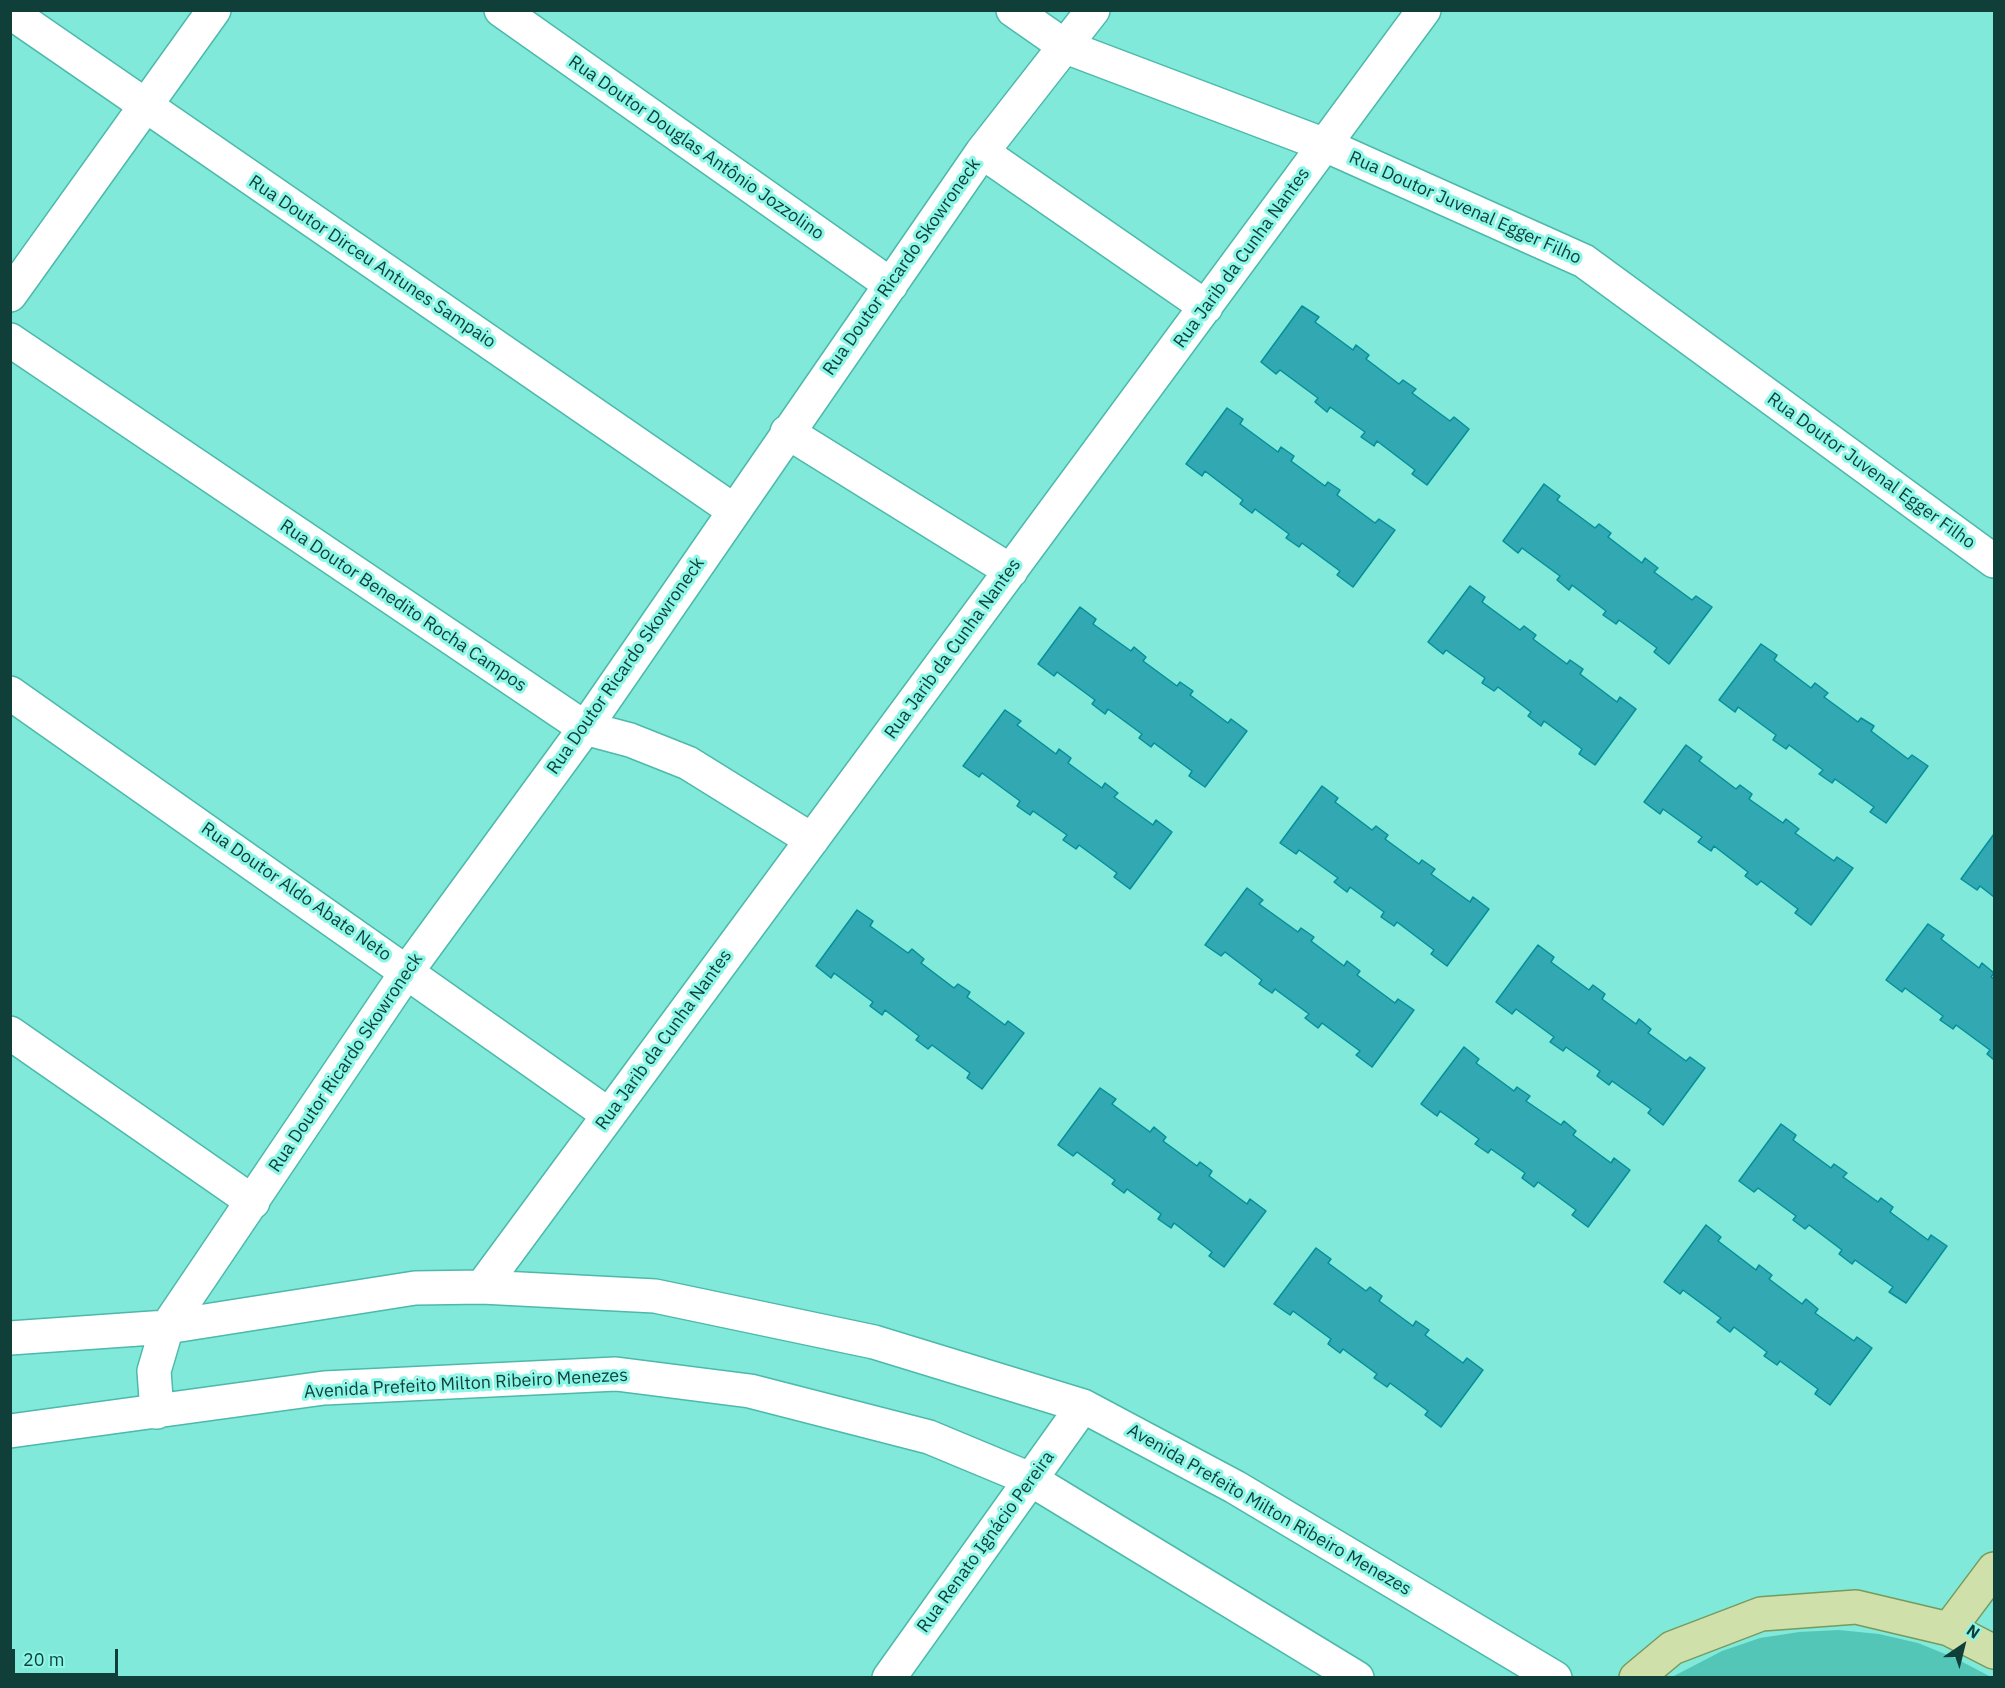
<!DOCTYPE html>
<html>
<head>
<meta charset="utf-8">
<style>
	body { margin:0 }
	#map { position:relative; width:2005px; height:1688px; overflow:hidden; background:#80e9da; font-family:"IBM Plex Sans",sans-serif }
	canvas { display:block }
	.frame { position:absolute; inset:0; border:12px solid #103e39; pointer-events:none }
	.north { position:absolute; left:1933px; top:1616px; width:60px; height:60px; -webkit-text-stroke:4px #8df7e7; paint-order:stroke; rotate:35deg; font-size:16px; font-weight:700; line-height:24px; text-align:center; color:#103e39 }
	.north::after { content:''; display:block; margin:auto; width:21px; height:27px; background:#103e39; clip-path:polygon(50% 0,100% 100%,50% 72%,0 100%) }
	.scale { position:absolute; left:12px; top:1649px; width:106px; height:27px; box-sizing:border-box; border:3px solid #103e39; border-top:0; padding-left:8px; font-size:18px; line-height:21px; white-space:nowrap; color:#103e39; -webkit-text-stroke:4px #8df7e7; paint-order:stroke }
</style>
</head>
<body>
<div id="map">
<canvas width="2005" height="1688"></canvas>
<div class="frame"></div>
<div class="north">N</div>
<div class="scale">20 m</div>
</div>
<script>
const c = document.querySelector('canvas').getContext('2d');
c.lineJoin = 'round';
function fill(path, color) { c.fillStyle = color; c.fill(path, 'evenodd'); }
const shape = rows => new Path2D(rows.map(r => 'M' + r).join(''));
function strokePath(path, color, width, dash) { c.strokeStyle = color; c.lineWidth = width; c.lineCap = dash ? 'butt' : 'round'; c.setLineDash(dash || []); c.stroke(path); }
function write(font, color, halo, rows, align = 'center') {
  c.font = font + ' "IBM Plex Sans",sans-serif'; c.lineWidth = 6; c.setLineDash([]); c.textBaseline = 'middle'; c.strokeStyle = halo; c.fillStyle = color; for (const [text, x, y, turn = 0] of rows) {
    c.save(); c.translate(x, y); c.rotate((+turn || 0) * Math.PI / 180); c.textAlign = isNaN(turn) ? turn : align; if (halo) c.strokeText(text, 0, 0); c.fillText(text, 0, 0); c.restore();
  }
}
fill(shape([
	[1839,1630,1879,1634,1918,1643,1955,1658,1991,1677,1672,1677,1722,1651,1760,1638,1799,1632]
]), '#54c6b7');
const building = shape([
	[1302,306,1319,317,1315,322,1353,350,1356,345,1369,355,1366,359,1399,384,1403,380,1416,389,1412,393,1450,421,1454,417,1469,429,1427,485,1412,474,1415,470,1377,441,1374,446,1361,437,1365,432,1330,407,1327,412,1315,402,1318,398,1280,370,1276,374,1261,362,1302,306],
	[1227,408,1243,419,1240,424,1278,452,1281,447,1294,456,1291,461,1325,486,1328,482,1340,490,1337,495,1375,523,1379,519,1395,530,1353,587,1337,575,1340,571,1302,543,1299,547,1286,538,1289,534,1255,509,1252,513,1240,504,1243,500,1205,471,1202,476,1186,464,1227,408],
	[1544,484,1560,496,1557,500,1595,528,1599,524,1611,533,1608,537,1642,563,1645,558,1658,568,1654,572,1692,600,1696,596,1712,607,1669,664,1654,652,1657,648,1619,620,1616,624,1603,615,1606,611,1572,585,1569,590,1557,580,1560,576,1522,548,1518,553,1503,541,1544,484],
	[1470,586,1485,597,1482,602,1520,630,1524,626,1536,635,1533,639,1567,664,1570,660,1583,669,1580,674,1617,702,1620,697,1636,709,1595,765,1579,754,1582,749,1544,721,1541,726,1528,716,1531,712,1498,687,1494,691,1482,683,1485,678,1446,650,1443,654,1428,642,1470,586],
	[1080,607,1096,619,1093,624,1131,651,1134,647,1146,657,1143,661,1177,686,1180,682,1193,691,1190,695,1228,723,1231,719,1247,731,1205,787,1189,776,1192,771,1154,743,1151,747,1139,738,1142,734,1108,709,1105,714,1092,704,1095,700,1057,672,1054,676,1038,664,1080,607],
	[1761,644,1777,655,1774,660,1811,688,1815,683,1828,693,1824,697,1858,722,1861,718,1874,726,1871,731,1908,759,1912,755,1928,766,1886,823,1870,812,1874,807,1835,779,1832,783,1819,774,1823,770,1789,745,1786,749,1773,740,1776,735,1738,707,1735,712,1719,700,1761,644],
	[1005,710,1021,721,1017,725,1056,754,1059,749,1071,758,1068,763,1102,788,1105,783,1118,793,1114,797,1153,825,1156,820,1172,832,1130,889,1114,877,1117,873,1079,845,1076,849,1063,840,1067,835,1033,811,1030,815,1017,806,1020,801,982,773,979,777,963,766,1005,710],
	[1686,745,1702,757,1699,761,1736,789,1740,785,1752,794,1749,799,1783,823,1786,819,1799,829,1795,833,1834,861,1837,857,1853,868,1811,925,1795,913,1798,909,1761,881,1757,885,1745,876,1748,872,1714,846,1711,851,1698,842,1702,837,1663,809,1660,814,1644,802,1686,745],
	[1322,786,1338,798,1335,802,1372,830,1376,826,1388,835,1385,839,1419,864,1422,860,1435,869,1431,874,1470,902,1473,897,1489,909,1447,966,1431,954,1434,950,1397,922,1394,926,1381,917,1384,912,1350,887,1347,892,1334,882,1338,878,1299,850,1296,854,1280,843,1322,786],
	[1994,834,1994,897,1980,886,1977,890,1961,879,1994,834],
	[1247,888,1263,900,1259,904,1298,932,1301,928,1314,937,1311,941,1344,966,1347,961,1360,971,1357,975,1395,1003,1398,999,1414,1010,1372,1067,1356,1055,1360,1051,1322,1023,1318,1028,1305,1018,1309,1014,1275,989,1272,993,1259,984,1262,980,1225,952,1221,956,1205,945,1247,888],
	[857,910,873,921,870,926,908,953,912,949,924,959,921,963,954,988,958,984,970,992,967,997,1005,1025,1008,1021,1024,1033,982,1089,967,1078,970,1073,932,1045,928,1049,916,1040,919,1036,885,1010,882,1015,870,1006,873,1002,834,973,831,978,816,966,857,910],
	[1928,924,1944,935,1941,939,1979,968,1982,963,1994,973,1991,977,1994,979,1994,1060,1987,1054,1990,1050,1956,1025,1953,1029,1940,1020,1943,1016,1905,988,1902,992,1886,980,1928,924],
	[1538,945,1554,957,1551,962,1589,990,1593,985,1605,994,1602,999,1636,1024,1639,1019,1651,1029,1648,1033,1686,1061,1690,1057,1705,1068,1663,1125,1648,1113,1651,1109,1612,1081,1609,1085,1597,1076,1600,1071,1566,1047,1563,1051,1550,1042,1554,1037,1516,1009,1512,1014,1496,1002,1538,945],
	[1464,1047,1479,1059,1476,1063,1514,1091,1517,1087,1530,1096,1526,1101,1561,1125,1564,1121,1576,1131,1573,1135,1611,1163,1614,1158,1630,1170,1588,1227,1572,1215,1576,1210,1538,1182,1534,1187,1522,1178,1525,1173,1491,1149,1488,1153,1475,1144,1479,1139,1440,1111,1437,1116,1421,1104,1464,1047],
	[1100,1088,1116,1099,1112,1104,1150,1132,1154,1127,1166,1137,1163,1141,1197,1166,1200,1162,1212,1171,1209,1176,1247,1204,1250,1199,1266,1211,1224,1267,1209,1256,1212,1252,1174,1223,1171,1228,1158,1219,1161,1214,1127,1189,1124,1193,1112,1184,1115,1180,1077,1152,1073,1156,1058,1145,1100,1088],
	[1781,1124,1796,1135,1793,1140,1831,1168,1834,1164,1847,1173,1843,1177,1878,1202,1881,1198,1893,1207,1890,1212,1928,1240,1931,1235,1947,1246,1906,1303,1889,1292,1893,1287,1855,1260,1852,1264,1839,1254,1842,1250,1809,1225,1805,1229,1793,1220,1796,1216,1758,1188,1754,1192,1739,1181,1781,1124],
	[1706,1225,1721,1237,1718,1241,1756,1270,1759,1265,1772,1275,1769,1279,1802,1304,1806,1299,1818,1309,1815,1313,1854,1341,1857,1337,1872,1348,1830,1405,1815,1394,1818,1389,1780,1361,1777,1365,1764,1356,1767,1352,1734,1327,1730,1332,1717,1322,1721,1318,1683,1290,1680,1294,1664,1282,1706,1225],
	[1316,1248,1331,1259,1328,1263,1366,1291,1370,1287,1382,1296,1379,1301,1413,1326,1416,1321,1429,1330,1425,1335,1463,1363,1467,1358,1483,1370,1441,1427,1425,1415,1428,1411,1390,1383,1387,1387,1374,1378,1377,1374,1343,1349,1340,1353,1328,1344,1331,1339,1293,1311,1290,1315,1274,1304,1316,1248]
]);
fill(building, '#32a8b2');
strokePath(building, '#03909a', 1.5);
const minor = shape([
	[501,10,891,285],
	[1013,10,1066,47,1325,145,1584,261,1994,561],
	[10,12,733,510],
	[982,152,1206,307],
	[10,295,214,10],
	[10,340,585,728,630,740,688,763,812,840],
	[787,432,1011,571],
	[10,693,609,1115],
	[10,1033,253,1202],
	[482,1287,1424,10],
	[10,1338,167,1327,415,1288,482,1287,655,1296,874,1342,1083,1406,1235,1487,1555,1678],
	[157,1412,154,1371,167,1327,408,970,585,728,982,152,1093,10],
	[10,1431,324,1388,616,1374,750,1391,929,1437,1030,1479,1357,1678],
	[889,1678,1083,1406]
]);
const major = shape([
	[1949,1629,1994,1569],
	[1636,1678,1672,1648,1761,1614,1856,1607,1949,1629,1994,1652]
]);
strokePath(minor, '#4db9ab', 36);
strokePath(major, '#779a5d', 36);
strokePath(minor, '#fff', 33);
strokePath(major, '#cfe0aa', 33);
write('18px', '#103e39', '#8df7e7', [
	["Rua Doutor Douglas Antônio Jozzolino",696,148,35],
	["Rua Doutor Juvenal Egger Filho",1465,208,24],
	["Rua Jarib da Cunha Nantes",1242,258,-54],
	["Rua Doutor Dirceu Antunes Sampaio",372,262,34],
	["Rua Doutor Ricardo Skowroneck",902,267,-55],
	["Rua Doutor Juvenal Egger Filho",1871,471,36],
	["Rua Doutor Benedito Rocha Campos",403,606,34],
	["Rua Jarib da Cunha Nantes",953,649,-54],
	["Rua Doutor Ricardo Skowroneck",626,666,-55],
	["Rua Doutor Aldo Abate Neto",296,892,35],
	["Rua Jarib da Cunha Nantes",664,1040,-54],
	["Rua Doutor Ricardo Skowroneck",346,1063,-56],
	["Avenida Prefeito Milton Ribeiro Menezes",466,1384,-3],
	["Avenida Prefeito Milton Ribeiro Menezes",1269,1510,30],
	["Rua Renato Ignácio Pereira",986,1542,-54]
]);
</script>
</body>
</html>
